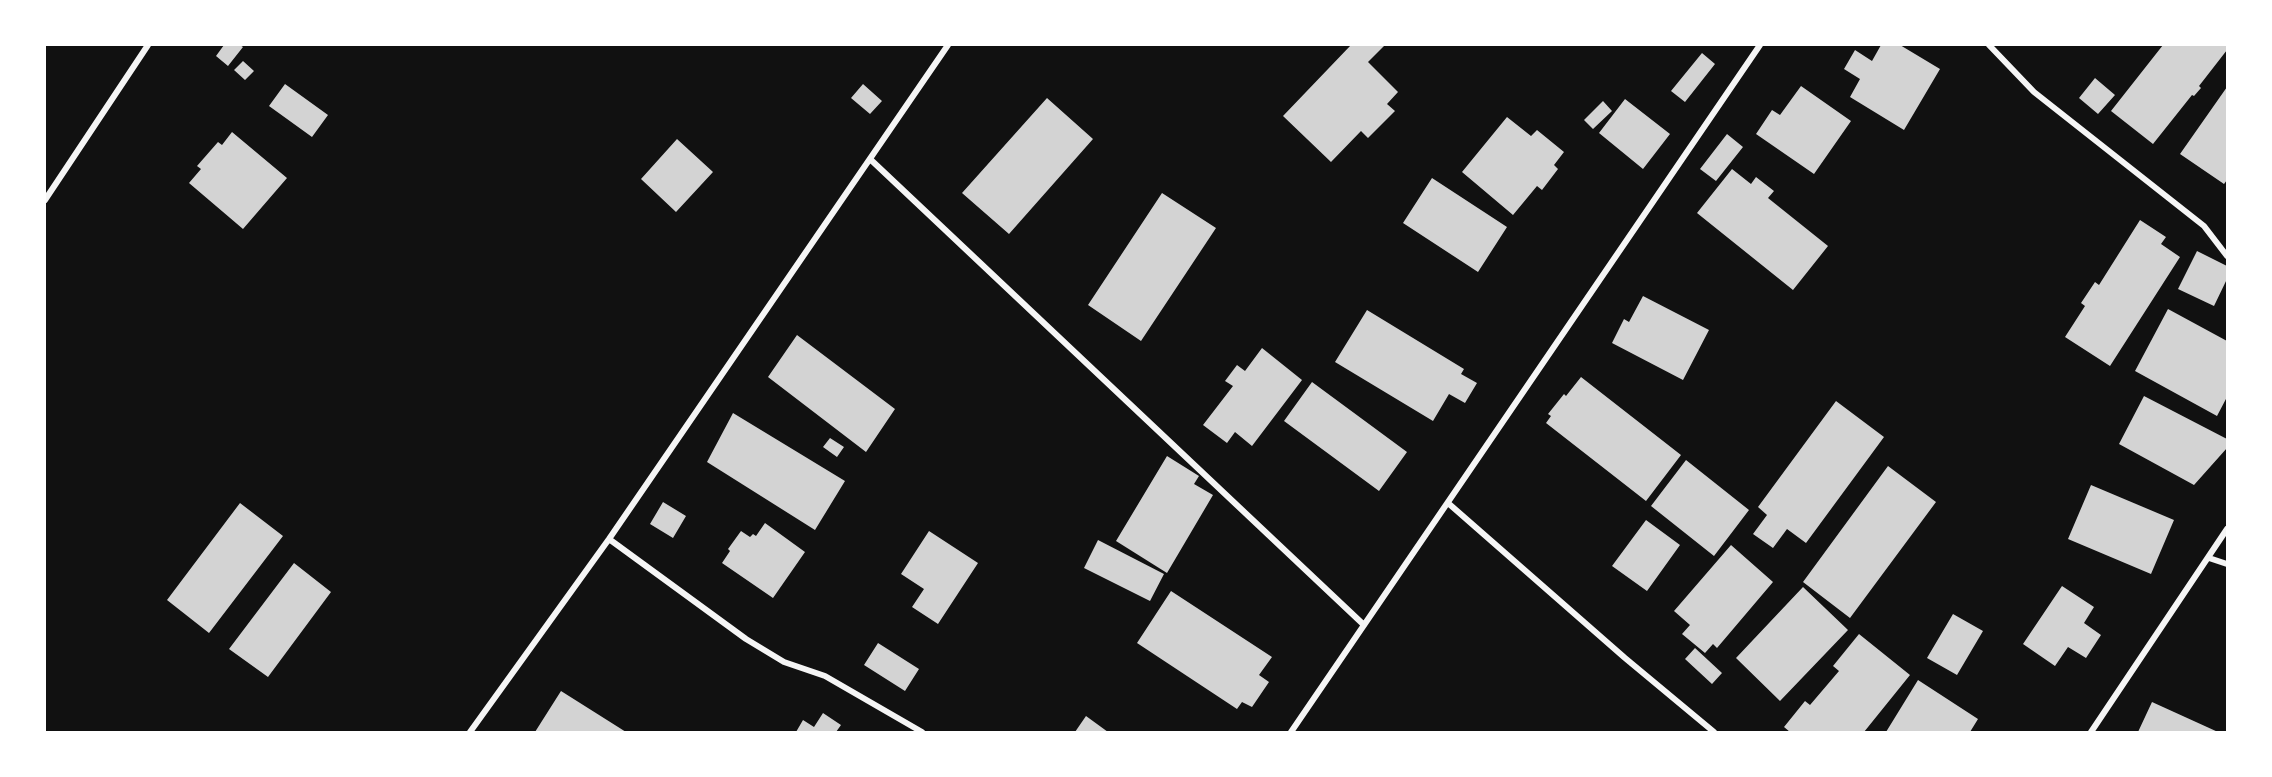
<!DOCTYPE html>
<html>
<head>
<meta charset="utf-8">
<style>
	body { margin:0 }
	#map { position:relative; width:2272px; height:777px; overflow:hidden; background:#111; font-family:Inter,sans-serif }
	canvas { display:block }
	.frame { position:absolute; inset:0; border:46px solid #fff; pointer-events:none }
</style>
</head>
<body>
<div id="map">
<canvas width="2272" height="777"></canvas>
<div class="frame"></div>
</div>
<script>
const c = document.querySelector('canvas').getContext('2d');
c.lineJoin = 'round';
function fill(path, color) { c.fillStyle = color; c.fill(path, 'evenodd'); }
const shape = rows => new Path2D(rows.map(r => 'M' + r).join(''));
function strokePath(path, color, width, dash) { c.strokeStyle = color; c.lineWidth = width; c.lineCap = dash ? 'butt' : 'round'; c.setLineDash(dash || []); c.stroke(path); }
fill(shape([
	[224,45,240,45,243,47,228,66,216,56],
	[1351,45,1385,45,1368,62,1398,92,1387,104,1395,111,1368,138,1361,131,1331,162,1283,116],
	[1881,45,1900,45,1940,69,1904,130,1850,97,1860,79,1844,69,1855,50,1872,61],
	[2163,45,2227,45,2227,50,2199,86,2201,88,2194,96,2192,95,2153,144,2111,111],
	[1702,53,1715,64,1685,102,1671,91],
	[243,61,254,71,245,80,234,70],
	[2095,78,2115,95,2098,114,2079,98],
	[285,84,328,115,312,137,269,106],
	[863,84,882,101,870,114,851,98],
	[1801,86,1851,121,1814,174,1756,134,1772,110,1780,115],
	[2227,87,2227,180,2224,184,2180,154],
	[1047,98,1093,139,1009,234,962,193],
	[1625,99,1670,134,1643,169,1599,133],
	[1603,101,1612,111,1593,129,1584,120],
	[1507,117,1531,136,1537,130,1564,152,1554,165,1558,169,1542,190,1537,186,1513,215,1462,172],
	[232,132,287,178,243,229,189,183,201,169,197,166,218,142,222,145],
	[1727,134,1743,147,1716,181,1700,169],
	[677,139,713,172,676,212,641,179],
	[1732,169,1751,184,1756,177,1774,191,1768,198,1828,246,1793,290,1697,213],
	[1432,178,1507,227,1478,272,1403,223],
	[1162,193,1216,228,1141,341,1088,305],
	[2140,220,2166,237,2161,244,2180,257,2110,366,2065,337,2085,306,2081,303,2095,282,2099,285],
	[2197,251,2227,266,2227,279,2214,306,2178,289],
	[1643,296,1709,330,1683,380,1612,343,1624,319,1629,322],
	[2168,309,2227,341,2227,397,2217,416,2135,371],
	[1367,310,1464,369,1461,374,1477,383,1465,403,1449,394,1433,421,1335,362],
	[797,335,895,409,866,452,768,377],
	[1262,348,1302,380,1252,446,1235,432,1227,443,1203,425,1233,386,1225,381,1237,365,1245,371],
	[1581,377,1681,455,1646,501,1546,423,1551,416,1548,414,1564,394,1566,396],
	[1312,382,1407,452,1379,491,1284,421],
	[2144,396,2227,439,2227,448,2194,485,2119,444],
	[1836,401,1884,437,1806,543,1787,529,1773,548,1753,534,1767,515,1758,507],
	[733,413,845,481,815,530,707,462],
	[830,438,844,447,837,457,823,447],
	[1167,456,1199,476,1194,484,1213,495,1167,573,1116,541],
	[1686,460,1749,510,1714,556,1651,506],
	[1888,466,1936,502,1850,618,1803,582],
	[2091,485,2174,520,2151,574,2068,539],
	[663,502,686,516,673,538,650,524],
	[240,503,283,536,209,633,167,600],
	[1646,520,1680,545,1647,591,1612,566],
	[765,523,805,552,773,598,722,563,730,551,728,549,741,531,750,537,753,534,756,536],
	[929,531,978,563,938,624,912,607,924,589,901,574],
	[1098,540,1164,574,1150,601,1084,568],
	[1731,545,1773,582,1717,648,1713,644,1705,653,1682,634,1690,625,1674,611],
	[294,563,331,592,268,677,229,649],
	[2062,586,2094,607,2084,623,2101,635,2086,658,2068,647,2055,666,2023,644],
	[1803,587,1848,630,1780,701,1736,658],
	[1171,591,1272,657,1259,675,1269,682,1252,707,1242,702,1237,709,1137,643],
	[1953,614,1983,631,1957,675,1927,658],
	[1859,634,1910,675,1864,732,1790,732,1784,727,1805,701,1810,705,1839,671,1833,666],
	[878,643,919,669,905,691,864,665],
	[1695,648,1722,673,1712,684,1685,659],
	[1918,680,1978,719,1970,732,1886,732],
	[561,691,626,732,535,732],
	[2152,702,2218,732,2138,732],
	[823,713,841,725,836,732,796,732,803,720,814,727],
	[1086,716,1108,732,1075,732]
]), '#d3d3d3');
strokePath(shape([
	[1989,45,2034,92,2204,226,2227,256],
	[870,159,1364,625],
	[45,200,148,45],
	[1448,503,1625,658,1714,732],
	[609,539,746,639,784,662,825,676,922,732],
	[2209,558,2227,564],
	[470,732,609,539,948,45],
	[1291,732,1760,45],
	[2091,732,2227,529]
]), '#f5f5f5', 6);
</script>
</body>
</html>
